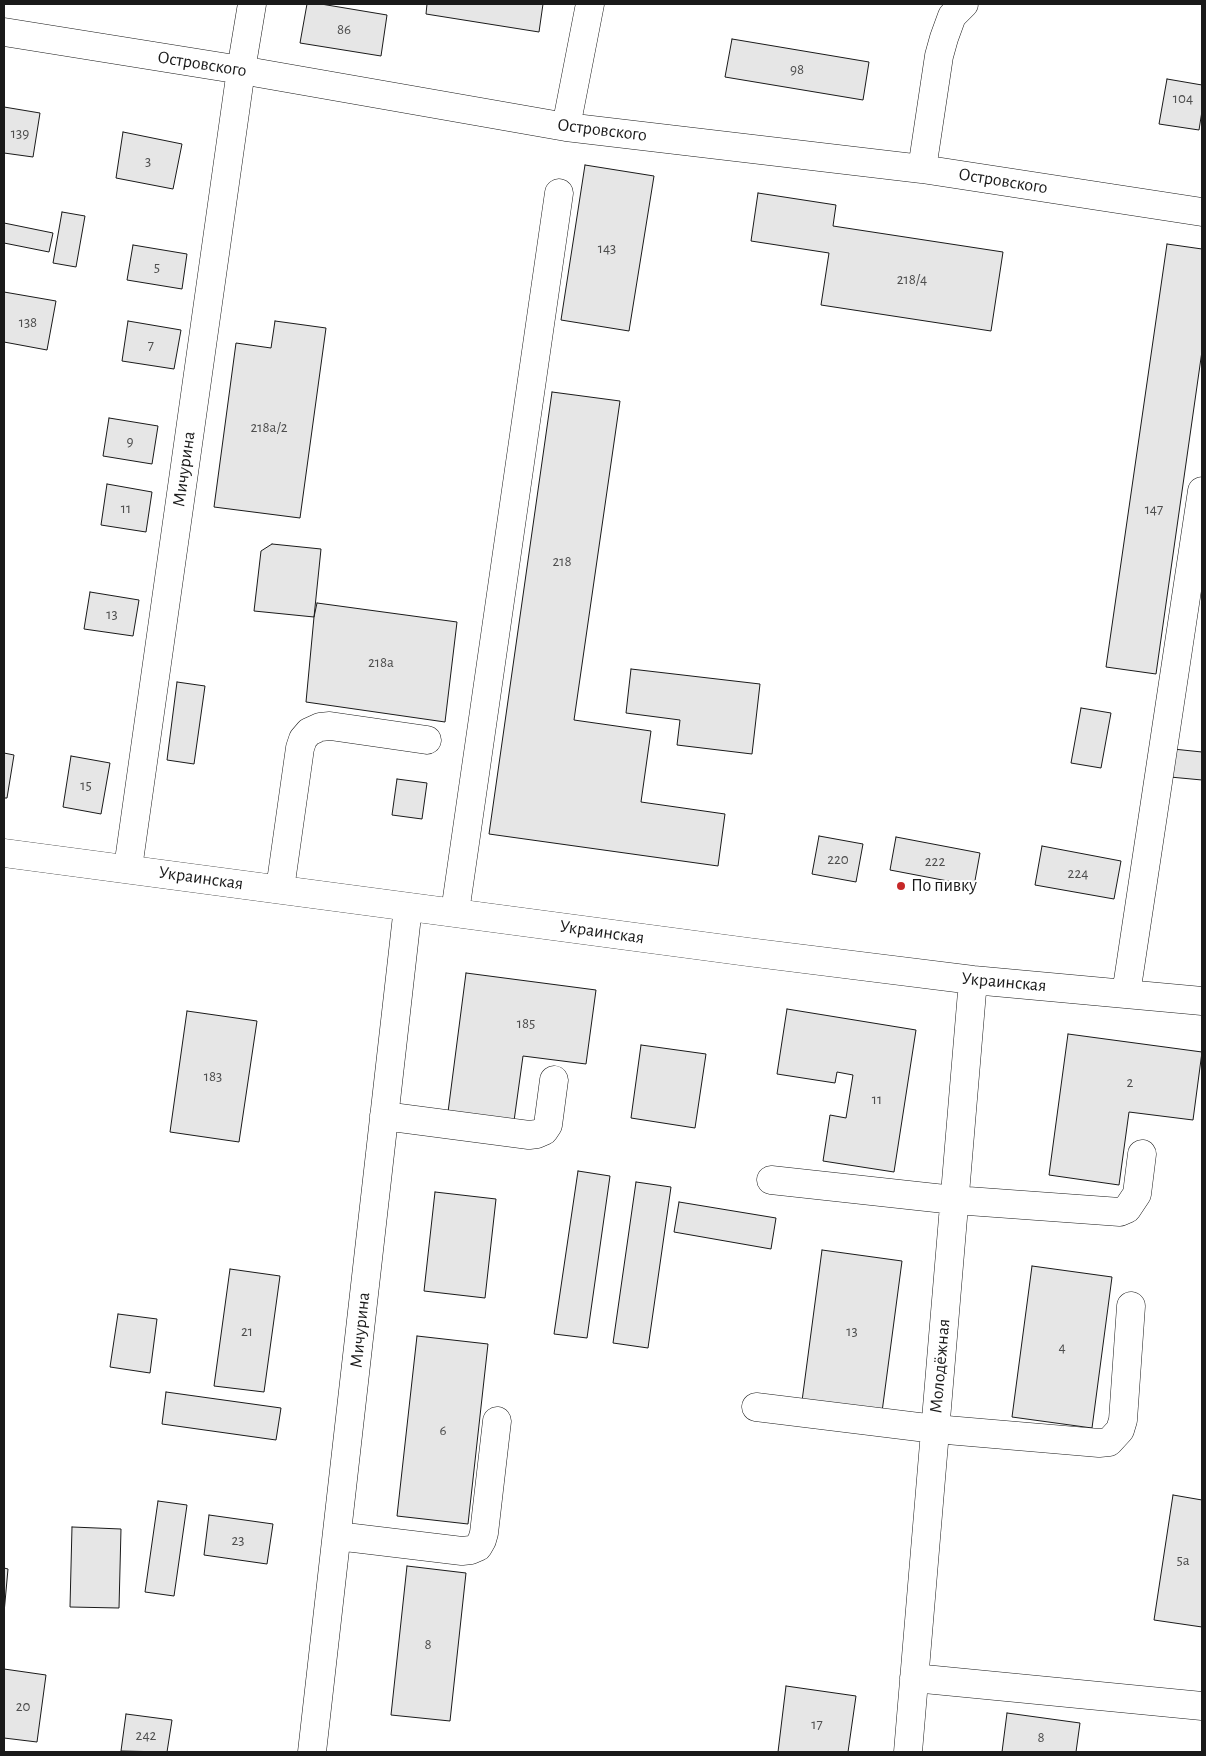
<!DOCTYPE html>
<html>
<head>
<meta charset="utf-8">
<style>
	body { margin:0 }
	#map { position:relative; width:1206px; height:1756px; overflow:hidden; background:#fff; font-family:"Alegreya Sans",sans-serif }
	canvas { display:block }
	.frame { position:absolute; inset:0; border:5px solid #1a1a1a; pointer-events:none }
</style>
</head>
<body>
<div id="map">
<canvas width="1206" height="1756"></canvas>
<div class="frame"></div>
</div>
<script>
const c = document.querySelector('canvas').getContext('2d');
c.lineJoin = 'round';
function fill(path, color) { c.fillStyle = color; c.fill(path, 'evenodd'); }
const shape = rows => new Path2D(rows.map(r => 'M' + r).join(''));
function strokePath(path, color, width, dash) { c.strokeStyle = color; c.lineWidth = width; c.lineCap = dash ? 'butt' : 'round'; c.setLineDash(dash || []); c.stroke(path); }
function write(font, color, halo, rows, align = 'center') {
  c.font = font + ' "Alegreya Sans",sans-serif'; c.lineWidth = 4; c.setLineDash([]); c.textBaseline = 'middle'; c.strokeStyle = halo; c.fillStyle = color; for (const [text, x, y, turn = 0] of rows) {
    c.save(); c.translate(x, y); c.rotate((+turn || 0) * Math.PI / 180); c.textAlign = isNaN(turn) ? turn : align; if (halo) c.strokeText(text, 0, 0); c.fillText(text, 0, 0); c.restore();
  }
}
const building = shape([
	[307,4,321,4,387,15,381,56,300,43,307,4],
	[427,4,543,4,539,32,426,14,427,4],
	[732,39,869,62,863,100,725,77,732,39],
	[1167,79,1202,85,1202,111,1199,130,1159,124,1167,79],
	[4,107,40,113,33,157,4,153,4,107],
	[123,132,182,144,173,189,116,178,123,132],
	[585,165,654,176,629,331,561,320,585,165],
	[758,193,836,205,833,226,1003,252,991,331,821,305,829,253,751,241,758,193],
	[62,212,85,216,76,267,53,263,62,212],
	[4,223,53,233,49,252,4,243,4,223],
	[1167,244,1202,249,1202,351,1156,674,1106,667,1167,244],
	[133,245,187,254,182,289,127,280,133,245],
	[4,292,56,301,47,350,4,342,4,292],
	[128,321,181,330,174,369,122,361,128,321],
	[275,321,326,328,300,518,214,507,236,343,271,348,275,321],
	[552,392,620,401,574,720,651,731,641,802,725,814,718,866,489,834,552,392],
	[109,418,158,426,152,464,103,456,109,418],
	[107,484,152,492,146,532,101,525,107,484],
	[272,544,321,549,314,617,254,611,261,551,272,544],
	[90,592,139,600,133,636,84,629,90,592],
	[317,603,457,622,445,722,306,702,314,617,317,603],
	[631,669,760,684,752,754,677,745,680,720,626,713,631,669],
	[177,682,205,686,194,764,167,760,177,682],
	[1081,708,1111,713,1101,768,1071,763,1081,708],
	[1173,749,1202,752,1202,780,1170,777,1173,749],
	[4,753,14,755,7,798,4,798,4,753],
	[71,756,110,763,101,814,63,807,71,756],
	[397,779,427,783,422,819,392,815,397,779],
	[819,836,863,844,856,882,812,874,819,836],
	[896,837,980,853,974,886,890,870,896,837],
	[1042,846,1121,861,1114,899,1035,885,1042,846],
	[466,973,596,990,586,1064,523,1056,514,1121,448,1112,466,973],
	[787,1009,916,1030,894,1172,823,1161,830,1115,846,1118,853,1075,837,1072,835,1083,777,1074,787,1009],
	[187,1011,257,1021,239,1142,170,1132,187,1011],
	[1068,1034,1202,1052,1193,1120,1129,1112,1119,1185,1049,1175,1068,1034],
	[641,1045,706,1054,695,1128,631,1118,641,1045],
	[578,1171,610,1176,587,1338,554,1334,578,1171],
	[636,1182,671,1187,648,1348,613,1343,636,1182],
	[435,1192,496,1199,485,1298,424,1291,435,1192],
	[679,1202,776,1218,771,1249,674,1232,679,1202],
	[822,1250,902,1261,882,1412,802,1401,822,1250],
	[1032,1266,1112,1277,1092,1428,1012,1417,1032,1266],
	[230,1269,280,1276,264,1392,214,1386,230,1269],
	[118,1314,157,1319,150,1373,110,1367,118,1314],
	[417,1336,488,1344,468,1524,397,1516,417,1336],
	[166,1392,281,1408,276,1440,162,1424,166,1392],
	[1173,1495,1202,1500,1202,1627,1154,1620,1173,1495],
	[158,1501,187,1505,174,1596,145,1592,158,1501],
	[209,1515,273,1524,267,1564,204,1555,209,1515],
	[72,1527,121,1529,119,1608,70,1607,72,1527],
	[407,1566,466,1573,450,1721,391,1715,407,1566],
	[4,1568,8,1569,4,1613,4,1568],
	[4,1669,46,1675,37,1742,4,1738,4,1669],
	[786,1686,856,1696,848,1752,778,1752,786,1686],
	[1007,1713,1080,1723,1076,1752,1002,1752,1007,1713],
	[126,1714,172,1720,167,1752,121,1751,126,1714]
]);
fill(building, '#e6e6e6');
strokePath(building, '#1a1a1a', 1);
const minor = shape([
	[4,32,241,70,566,127,922,169,1202,212],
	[566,127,590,4],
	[922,169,939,56,944,38,952,16,964,4],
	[4,853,748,952,973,980,1202,1001],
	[128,868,241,70,252,4],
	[280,889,300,748,303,739,309,732,320,727,330,726,427,740],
	[455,912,559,193],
	[1126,994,1202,491],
	[384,1116,529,1135,537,1134,544,1131,548,1125,554,1080],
	[771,1180,954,1200,1120,1212,1127,1209,1137,1194,1142,1154],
	[756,1407,935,1429,1099,1443,1109,1442,1120,1430,1123,1420,1131,1306],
	[337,1536,462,1551,471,1550,478,1547,482,1540,484,1533,497,1421],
	[914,1678,1202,1706],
	[312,1752,408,907],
	[908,1752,973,980]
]);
strokePath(minor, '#1a1a1a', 29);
strokePath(minor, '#fff', 28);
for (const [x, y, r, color] of [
	[901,886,5,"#c62828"]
]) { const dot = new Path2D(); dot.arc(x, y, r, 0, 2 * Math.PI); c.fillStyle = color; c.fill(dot); strokePath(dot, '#fff', 2); }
write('15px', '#4d4d4d', null, [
	["86",344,29],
	["98",797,69],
	["104",1183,98],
	["139",20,133],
	["3",148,161],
	["143",607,248],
	["5",157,267],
	["218/4",912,279],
	["138",28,322],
	["7",151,345],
	["218а/2",269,427],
	["9",130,441],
	["11",126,508],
	["147",1154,509],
	["218",562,561],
	["13",112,614],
	["218а",381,662],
	["15",86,785],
	["220",838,859],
	["222",935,861],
	["224",1078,873],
	["185",526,1023],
	["183",213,1076],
	["2",1130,1082],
	["11",877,1099],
	["21",247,1331],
	["13",852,1331],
	["4",1062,1347],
	["6",443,1430],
	["23",238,1540],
	["5а",1183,1560],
	["8",428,1644],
	["20",23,1706],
	["17",817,1724],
	["242",146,1735],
	["8",1041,1737]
]);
write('18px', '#1a1a1a', '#fff', [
	["Островского",202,64,9],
	["Островского",602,130,7],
	["Островского",1003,181,9],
	["Мичурина",184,469,-82],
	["Украинская",201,878,8],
	["Украинская",602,932,8],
	["Украинская",1004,982,5],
	["Мичурина",360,1330,-84],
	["Молодёжная",940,1366,-85]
]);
write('18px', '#1a1a1a', '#fff', [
	["По пивку",911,886]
], 'left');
</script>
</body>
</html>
